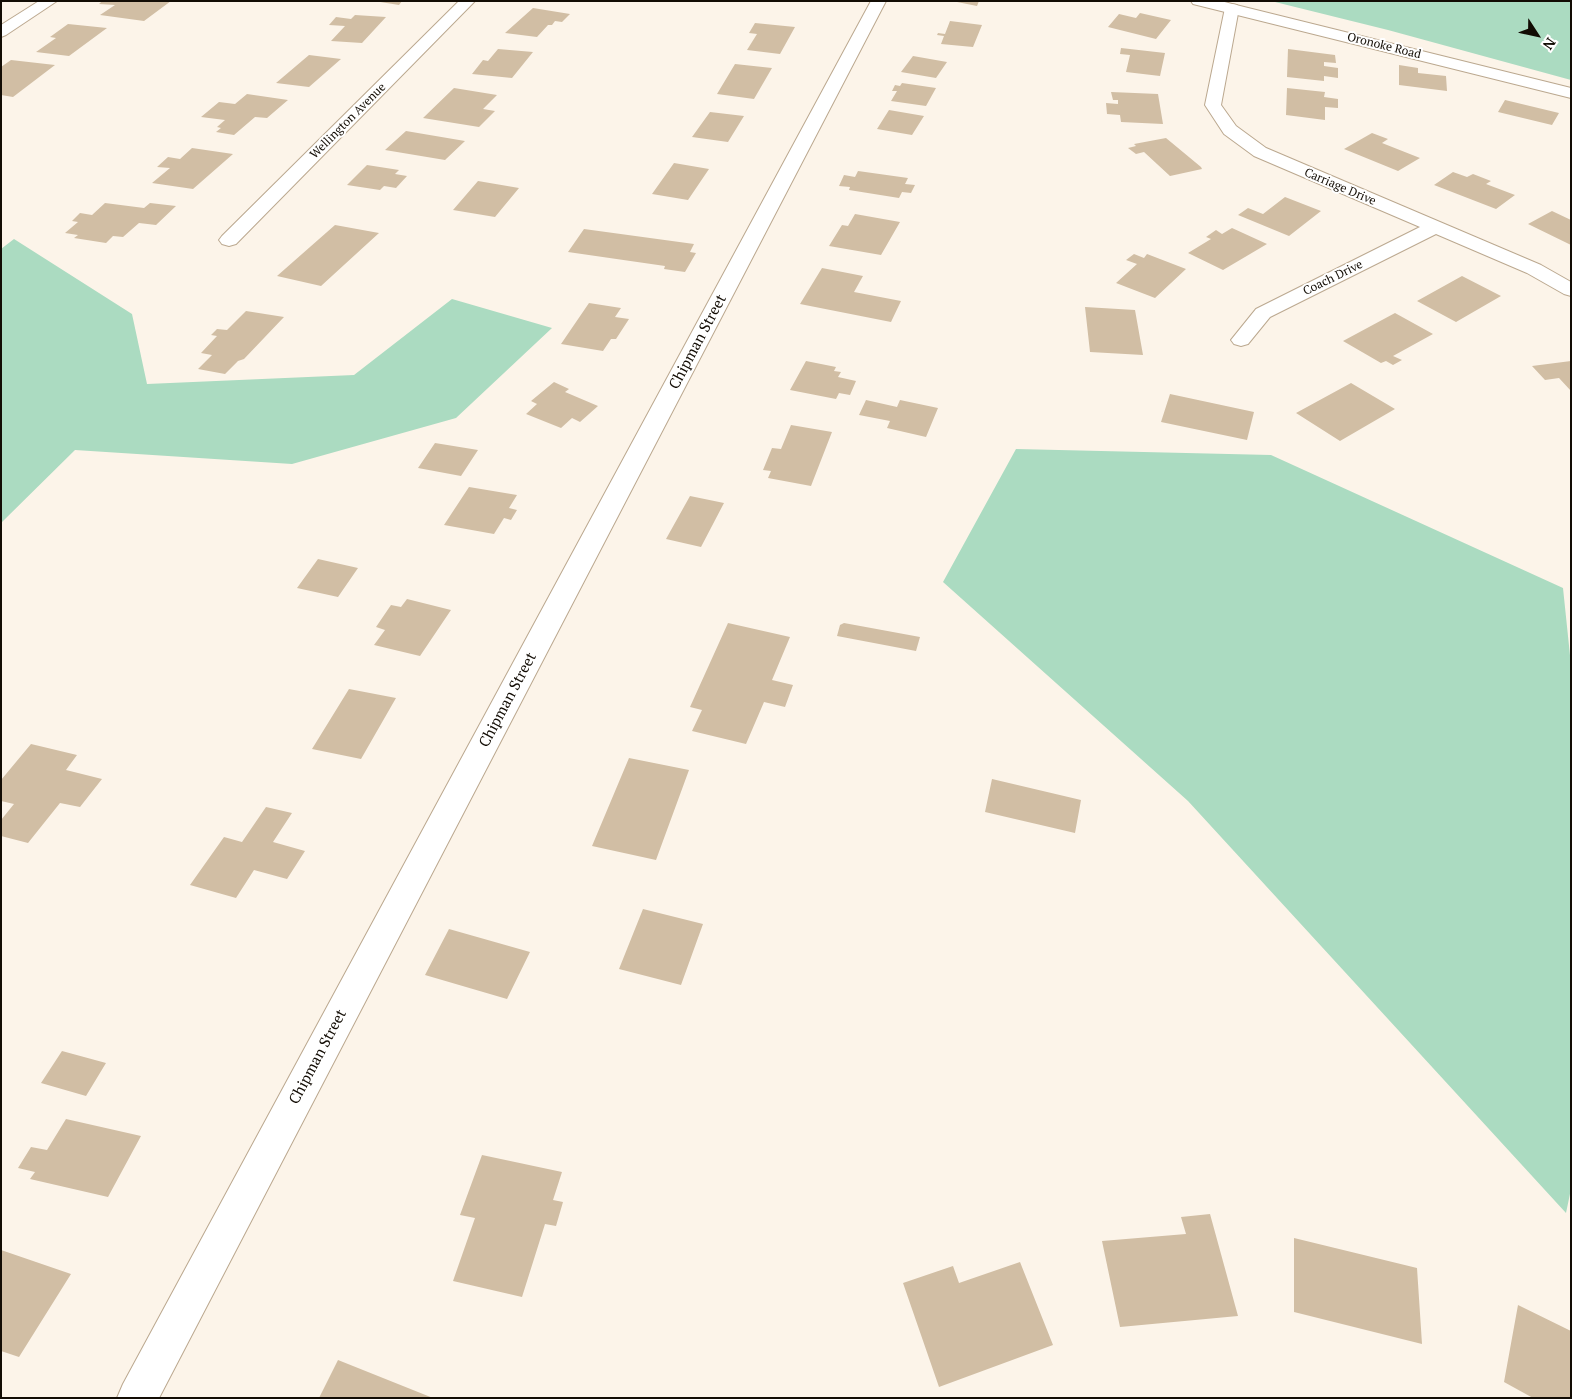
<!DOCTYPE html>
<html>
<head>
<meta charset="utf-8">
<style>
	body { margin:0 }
	#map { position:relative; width:1572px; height:1399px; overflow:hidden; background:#fcf4e9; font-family:"PT Serif",serif }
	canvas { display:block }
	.frame { position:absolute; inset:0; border:2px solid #120c04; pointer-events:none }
	.north { position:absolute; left:1512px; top:10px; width:50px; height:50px; -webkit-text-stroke:4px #fff; paint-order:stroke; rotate:125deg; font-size:14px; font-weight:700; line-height:20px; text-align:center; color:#120c04 }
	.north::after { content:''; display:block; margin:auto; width:18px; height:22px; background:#120c04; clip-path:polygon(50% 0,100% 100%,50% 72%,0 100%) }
</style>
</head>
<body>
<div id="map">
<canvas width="1572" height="1399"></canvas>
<div class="frame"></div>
<div class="north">N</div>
</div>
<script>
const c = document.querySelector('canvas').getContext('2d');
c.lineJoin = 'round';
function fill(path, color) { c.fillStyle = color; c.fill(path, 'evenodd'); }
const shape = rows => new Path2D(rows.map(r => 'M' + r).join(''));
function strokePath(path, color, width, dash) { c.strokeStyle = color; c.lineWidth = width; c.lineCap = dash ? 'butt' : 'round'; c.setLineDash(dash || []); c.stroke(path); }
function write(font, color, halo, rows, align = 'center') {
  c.font = font + ' "PT Serif",serif'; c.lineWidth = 4; c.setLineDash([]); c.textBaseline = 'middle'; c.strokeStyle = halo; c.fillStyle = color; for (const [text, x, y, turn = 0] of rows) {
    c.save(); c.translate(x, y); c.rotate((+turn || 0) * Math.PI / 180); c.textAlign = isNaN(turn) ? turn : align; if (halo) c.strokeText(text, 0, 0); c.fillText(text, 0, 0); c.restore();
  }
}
fill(shape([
	[1271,1,1571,1,1571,80,1388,30],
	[14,239,132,314,147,384,354,375,452,299,552,328,456,418,292,464,75,450,1,523,1,249],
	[1016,449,1271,455,1563,588,1571,665,1571,1189,1566,1213,1188,801,943,582]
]), '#abdbc1');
fill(shape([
	[102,1,171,1,144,21,100,15,115,5,99,4],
	[374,1,402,1,399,5],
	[952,1,979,1,977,6],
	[533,8,570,14,562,22,555,21,552,25,548,25,537,37,505,33],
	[1140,13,1171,20,1156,39,1108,27,1119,14,1136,18],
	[355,15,386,17,362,43,331,41,345,26,329,25,336,17,351,19],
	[950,21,982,25,973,47,941,44,944,36,937,35,938,33,945,34],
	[755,23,795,27,780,54,747,50,757,34,749,33],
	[68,24,107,28,69,56,36,52,56,38,50,37],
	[1121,48,1165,53,1160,76,1126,72,1130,55,1120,54],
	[498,49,533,52,512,78,472,74,483,60,488,61],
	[1288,49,1335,55,1336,63,1324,62,1324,66,1338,68,1338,78,1324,76,1324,81,1287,77],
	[309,55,341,59,309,87,276,83],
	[913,56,947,62,936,78,901,72],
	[11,60,55,65,13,97,1,95,1,67],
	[735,64,772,68,754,99,717,94],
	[1399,65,1418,68,1418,73,1446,76,1447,91,1399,85],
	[902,83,936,88,926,106,891,101,897,91,892,91,895,85,900,86],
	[454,88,497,95,483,109,495,111,479,127,423,118],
	[1287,88,1325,92,1324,97,1338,99,1338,108,1325,107,1325,120,1286,115],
	[1111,92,1158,94,1163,124,1121,122,1120,115,1107,114,1106,103,1118,104,1118,100,1113,100],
	[247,94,288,100,267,118,255,117,234,135,216,132,221,128,217,127,225,120,201,117,219,102,235,104],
	[1505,100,1559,113,1552,125,1498,112],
	[889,110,924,116,912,135,877,129],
	[710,112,744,116,728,142,692,137],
	[406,131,465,141,445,160,385,150],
	[1372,133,1388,139,1382,143,1420,158,1398,171,1344,149],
	[1166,138,1201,167,1202,169,1170,176,1144,152,1136,154,1128,148,1136,146,1134,144],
	[192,148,233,154,193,189,152,183,170,168,157,167,168,157,180,159],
	[674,163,709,169,688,200,652,194],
	[367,165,399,170,395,174,407,176,396,188,384,186,380,190,347,185],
	[858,171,908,178,905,184,915,185,911,193,902,192,899,198,849,190,850,187,839,186,844,175,855,177],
	[1453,172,1467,177,1473,174,1491,181,1486,184,1515,195,1496,209,1434,185],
	[478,181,519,188,495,217,453,210],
	[1285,197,1321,211,1289,236,1238,215,1248,208,1263,214],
	[105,203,144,208,150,203,176,206,156,225,139,223,123,237,113,236,106,243,74,238,78,235,65,233,78,222,72,221,80,213,92,215],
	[1552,211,1571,220,1571,245,1528,224],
	[855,214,900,222,881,255,829,246,842,225,848,226],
	[335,225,379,233,321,286,277,276],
	[1232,228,1267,244,1223,270,1188,253,1211,239,1206,237,1216,230,1222,234],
	[584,229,694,244,690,252,696,253,685,272,664,269,665,266,568,252],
	[1134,254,1144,258,1147,254,1186,269,1155,298,1116,283,1137,264,1126,260],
	[822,268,863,276,854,292,901,301,891,322,800,304],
	[1462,276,1501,296,1456,322,1417,301],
	[589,303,621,308,615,317,629,319,616,339,611,339,603,351,561,344],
	[1085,307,1135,310,1143,355,1090,352],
	[246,311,284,317,244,359,238,361,225,374,198,369,212,355,201,353,217,336,211,335,217,329,227,330],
	[1395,313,1433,334,1393,356,1402,360,1393,365,1386,361,1381,363,1343,341],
	[806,361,836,367,834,371,841,372,838,377,856,381,850,395,839,393,836,399,790,390],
	[1571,361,1571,391,1559,378,1545,380,1532,366],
	[554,382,569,389,565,392,598,406,580,422,572,418,561,428,526,414,537,404,531,401],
	[1351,383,1395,409,1340,441,1296,413],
	[1170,394,1254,412,1247,440,1161,422],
	[866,400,897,407,900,400,938,408,926,437,887,428,890,421,859,415],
	[791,425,832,432,811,486,768,478,771,471,763,470,772,448,781,449],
	[435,443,478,450,461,476,418,468],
	[469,487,517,495,509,508,517,510,511,520,504,518,494,534,444,525],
	[690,496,724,503,701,547,666,539],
	[318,559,358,568,338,597,297,588],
	[407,599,451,610,420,656,374,645,385,630,376,627,391,605,401,607],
	[728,623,790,637,772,680,793,685,785,707,764,702,746,744,692,731,702,710,690,707],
	[844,623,920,637,916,651,837,636,840,625],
	[349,689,396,698,361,759,312,749],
	[31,744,77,755,66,770,102,779,80,807,60,803,28,843,1,836,1,820,14,804,1,801,1,780],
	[629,758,689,770,656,860,592,846],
	[992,779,1081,800,1075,833,985,812],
	[266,807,292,813,273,842,305,851,287,879,254,870,236,898,190,885,224,837,242,842],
	[643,909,703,924,681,985,619,969],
	[449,929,530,952,507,999,425,975],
	[62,1051,106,1063,86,1096,41,1083],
	[66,1119,141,1136,108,1197,30,1179,35,1172,18,1168,31,1147,47,1150],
	[482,1155,562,1172,553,1200,563,1202,556,1226,545,1224,522,1297,453,1281,475,1218,460,1215],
	[1210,1214,1238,1316,1120,1327,1102,1241,1186,1234,1181,1217],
	[1294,1238,1417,1268,1422,1344,1294,1312],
	[1,1250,71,1274,19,1357,1,1351],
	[1020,1262,1053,1345,939,1387,903,1283,953,1266,959,1283],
	[1518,1305,1571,1331,1571,1398,1533,1398,1504,1382],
	[338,1360,433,1398,319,1398]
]), '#d1bea4');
const street = shape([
	[39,1,57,1,6,35,1,37,1,25,39,1],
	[459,1,475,1,236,244,229,246,222,244,219,240,222,236,459,1],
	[1232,4,1237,5,1239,8,1221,105,1236,126,1266,148,1541,265,1571,282,1571,296,1564,294,1527,273,1436,234,1270,317,1248,344,1241,346,1234,344,1231,340,1256,309,1420,227,1254,156,1224,134,1205,105,1225,8,1227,5,1232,4]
]);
const secondary = shape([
	[871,1,886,1,159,1398,117,1398,123,1384,871,1],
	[1191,1,1221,1,1232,4,1571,88,1571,98,1193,4,1191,1]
]);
strokePath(street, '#bba88f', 2);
strokePath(secondary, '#bba88f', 2);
fill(street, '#fff');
fill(secondary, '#fff');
write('12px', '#120c04', '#fff', [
	["Oronoke Road",1384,46,14],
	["Wellington Avenue",348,121,-45],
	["Carriage Drive",1340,187,23],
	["Coach Drive",1333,278,-26]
]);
write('15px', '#120c04', '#fff', [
	["Chipman Street",698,342,-62],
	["Chipman Street",508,700,-62],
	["Chipman Street",318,1057,-62]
]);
</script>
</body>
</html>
